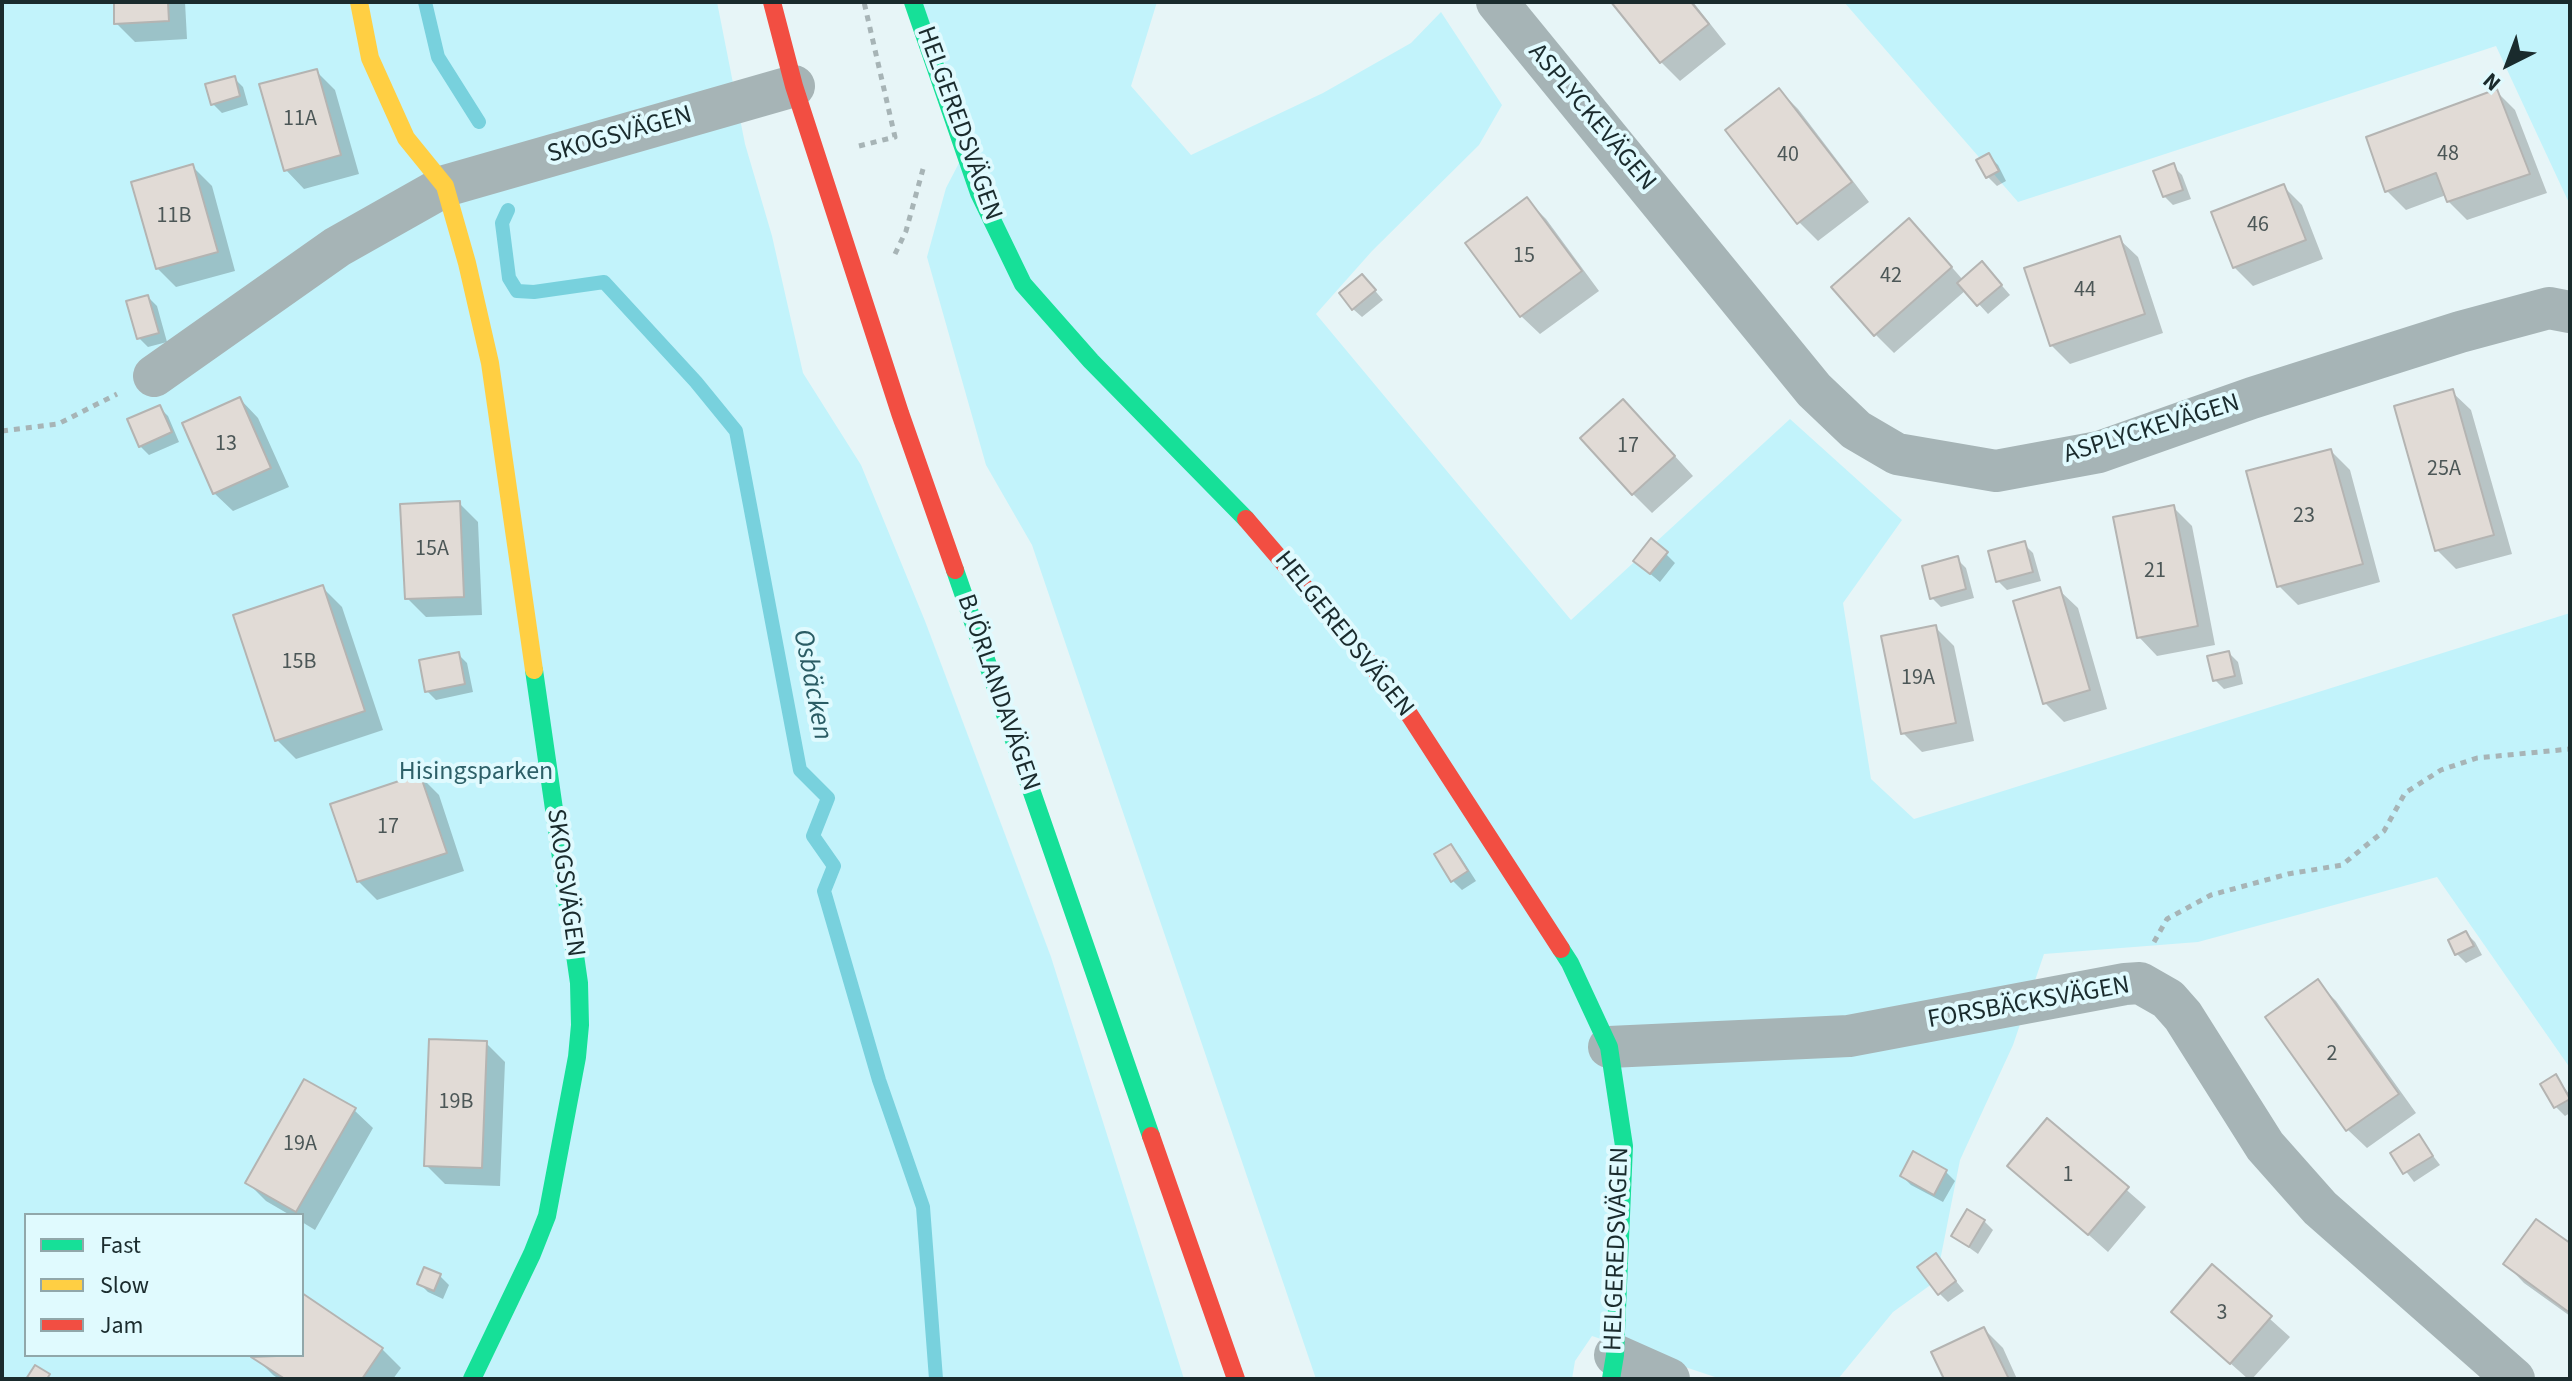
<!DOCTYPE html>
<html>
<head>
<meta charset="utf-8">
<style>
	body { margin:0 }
	#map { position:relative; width:2572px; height:1381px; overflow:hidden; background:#e7f5f7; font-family:"Source Sans 3",sans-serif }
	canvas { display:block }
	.frame { position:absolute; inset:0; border:4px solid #1a2b2d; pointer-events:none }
	.legend { position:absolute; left:24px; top:1213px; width:280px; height:144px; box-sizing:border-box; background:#e0fafe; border:2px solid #91a7aa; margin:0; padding:10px 14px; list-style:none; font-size:24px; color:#1a2b2d }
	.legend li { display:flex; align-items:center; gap:16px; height:40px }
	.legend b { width:40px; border:2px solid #91a7aa }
	.north { position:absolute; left:2468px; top:24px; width:80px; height:80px; -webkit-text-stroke:6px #e0fafe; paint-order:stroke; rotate:222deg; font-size:22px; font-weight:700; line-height:32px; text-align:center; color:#1a2b2d }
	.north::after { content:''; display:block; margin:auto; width:28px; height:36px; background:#1a2b2d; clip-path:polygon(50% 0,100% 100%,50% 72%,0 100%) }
</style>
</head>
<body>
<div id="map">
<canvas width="2572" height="1381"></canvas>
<div class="frame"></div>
<ul class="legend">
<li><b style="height:10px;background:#16e098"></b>Fast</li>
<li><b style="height:10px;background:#ffcf43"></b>Slow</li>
<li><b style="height:10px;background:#f24e42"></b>Jam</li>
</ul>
<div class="north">N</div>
</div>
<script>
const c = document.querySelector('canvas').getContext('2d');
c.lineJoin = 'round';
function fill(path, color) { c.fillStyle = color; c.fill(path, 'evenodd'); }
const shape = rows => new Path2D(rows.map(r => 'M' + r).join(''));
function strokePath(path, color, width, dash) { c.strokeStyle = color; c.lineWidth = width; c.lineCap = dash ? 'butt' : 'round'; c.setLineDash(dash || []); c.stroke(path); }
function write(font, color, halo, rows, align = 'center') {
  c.font = font + ' "Source Sans 3",sans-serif'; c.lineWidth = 8; c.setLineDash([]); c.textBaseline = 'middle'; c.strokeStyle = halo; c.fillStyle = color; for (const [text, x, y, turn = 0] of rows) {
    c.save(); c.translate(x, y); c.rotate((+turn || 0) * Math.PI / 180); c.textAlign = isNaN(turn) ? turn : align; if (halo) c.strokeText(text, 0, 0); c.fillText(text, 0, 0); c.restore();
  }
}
fill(shape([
	[2,2,717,2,745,144,772,236,803,373,861,465,925,621,1051,957,1184,1379,2,1379],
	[26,1215,302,1215,302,1355,26,1355],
	[922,2,1157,2,1131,86,1191,155,1323,93,1411,43,1441,12,1502,105,1479,145,1372,251,1316,314,1571,620,1790,419,1902,520,1843,603,1871,779,1914,819,2570,613,2570,1068,2437,877,2198,942,2044,954,2013,1045,1960,1160,1936,1281,1893,1312,1838,1379,1721,1379,1592,1336,1575,1361,1572,1379,1316,1379,1032,545,986,465,927,257,946,188,972,138],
	[1844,2,2570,2,2570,205,2496,46,2018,202]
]), '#c2f3fb');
fill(shape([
	[116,2,185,2,187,39,135,42,116,23],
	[1613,2,1693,2,1726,44,1680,81,1661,62],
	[316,71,335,90,359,174,304,189,286,170],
	[234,78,243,87,248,105,222,113,212,103],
	[1779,90,1798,109,1869,202,1818,241,1799,222],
	[2496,91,2515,110,2547,193,2467,220,2448,201,2446,195,2406,210,2387,191],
	[1989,156,1998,165,2006,181,1997,186,1988,177],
	[2173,166,2182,175,2191,199,2173,205,2164,196],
	[193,167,212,186,235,271,176,287,157,268],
	[2283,186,2302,205,2323,259,2253,286,2234,267],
	[1527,200,1546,219,1599,291,1540,334,1521,316],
	[2119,239,2138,257,2163,333,2070,364,2051,345],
	[1928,240,1963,280,1991,273,2010,295,1988,314,1966,290,1894,353,1875,334],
	[1371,286,1383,300,1362,317,1353,309],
	[148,297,157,306,167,342,148,347,139,338],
	[2452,392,2471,410,2512,554,2456,569,2437,550],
	[240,399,258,418,289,487,233,511,214,493],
	[159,407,168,416,179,442,149,455,140,446],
	[1642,420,1693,476,1652,513,1633,494],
	[2331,451,2350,470,2380,582,2298,605,2279,586],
	[459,503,478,522,482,615,426,617,407,598],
	[2173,507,2192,526,2215,645,2157,656,2139,637],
	[2024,544,2033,553,2041,581,2007,590,1998,581],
	[1666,554,1675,563,1660,582,1635,561],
	[1957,559,1966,568,1974,598,1941,607,1932,598],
	[323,588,342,607,383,730,296,759,277,740],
	[2059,590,2078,608,2107,709,2064,722,2045,703],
	[1935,627,1954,646,1974,741,1922,752,1903,733],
	[2229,653,2238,662,2243,684,2224,689,2215,680],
	[458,654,467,663,473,692,436,700,427,691],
	[420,776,439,795,464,871,377,900,358,881],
	[1451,847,1460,856,1476,881,1462,890,1453,881],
	[2466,933,2475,942,2482,955,2466,963,2457,954,2451,941],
	[2317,982,2336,1001,2416,1113,2367,1148,2348,1130,2268,1017],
	[486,1043,505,1062,500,1186,445,1184,426,1165],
	[2556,1077,2570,1095,2570,1113,2565,1116,2556,1107],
	[354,1110,373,1128,315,1230,302,1222,302,1215,290,1215,266,1201,247,1182],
	[2048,1121,2146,1207,2108,1252,2010,1165],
	[2419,1137,2440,1165,2414,1182,2393,1154],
	[1946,1172,1955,1181,1943,1202,1911,1185,1902,1176],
	[1984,1221,1993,1230,1978,1254,1953,1236],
	[2570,1246,2570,1316,2524,1283,2506,1264],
	[1936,1256,1964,1291,1948,1302,1939,1293],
	[2212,1267,2290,1337,2252,1379,2248,1379,2173,1312],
	[425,1270,440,1276,449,1285,443,1299,428,1292,419,1283],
	[302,1295,382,1349,401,1368,393,1379,279,1379,273,1375,254,1356,302,1355],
	[1984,1329,2003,1348,2017,1379,1947,1379]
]), '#0003');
strokePath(shape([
	[425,2,438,57,479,122],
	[508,210,502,223,509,278,517,291,534,292,604,282,696,382,736,431,800,770,828,798,813,836,834,866,824,891,879,1080,923,1207,936,1379]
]), '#78d1dd', 14);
const building = shape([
	[114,2,168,2,169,21,114,24,114,2],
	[1611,2,1691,2,1709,24,1660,63,1611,2],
	[317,69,341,155,284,171,259,84,317,69],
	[235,76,240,96,211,105,205,84,235,76],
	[1779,88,1852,182,1797,224,1725,130,1779,88],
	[2497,89,2530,174,2447,202,2436,173,2385,192,2366,137,2497,89],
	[1989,153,1999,171,1986,178,1976,160,1989,153],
	[2174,163,2183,190,2163,197,2153,171,2174,163],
	[193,164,218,252,156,269,131,182,193,164],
	[2284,184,2306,240,2233,268,2211,212,2284,184],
	[1527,197,1582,271,1520,317,1465,243,1527,197],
	[1909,218,1952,267,1874,336,1831,287,1909,218],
	[2120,236,2145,314,2050,346,2024,268,2120,236],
	[1982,261,2002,285,1977,306,1957,283,1982,261],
	[1362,274,1376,290,1352,310,1339,293,1362,274],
	[148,295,159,333,137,339,126,301,148,295],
	[2453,389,2494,535,2435,551,2394,406,2453,389],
	[240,397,271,468,213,494,182,423,240,397],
	[1623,399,1675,456,1632,495,1580,438,1623,399],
	[160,405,172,432,139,447,127,419,160,405],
	[2331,449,2363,564,2277,587,2246,471,2331,449],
	[460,501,464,597,405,599,400,504,460,501],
	[2174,505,2198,626,2137,638,2113,517,2174,505],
	[1651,538,1668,552,1650,574,1633,561,1651,538],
	[2025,541,2033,572,1996,582,1988,551,2025,541],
	[1958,556,1966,589,1930,599,1922,566,1958,556],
	[323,585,365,711,275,741,233,615,323,585],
	[2060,587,2090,690,2043,704,2013,601,2060,587],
	[1936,625,1956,723,1901,734,1881,636,1936,625],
	[2229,651,2235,676,2213,681,2207,656,2229,651],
	[459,652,465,684,425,692,419,660,459,652],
	[420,774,447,853,357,882,330,804,420,774],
	[1451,844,1468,871,1451,882,1434,854,1451,844],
	[2466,931,2474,946,2455,955,2448,940,2466,931],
	[2318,979,2399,1094,2346,1131,2265,1017,2318,979],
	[429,1039,487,1041,482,1168,424,1166,429,1039],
	[2556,1074,2570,1099,2554,1108,2540,1084,2556,1074],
	[304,1079,356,1108,296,1212,245,1183,304,1079],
	[2047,1118,2129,1187,2088,1235,2007,1166,2047,1118],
	[2419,1134,2433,1156,2403,1174,2390,1153,2419,1134],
	[1913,1151,1947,1170,1934,1195,1900,1176,1913,1151],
	[1967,1209,1985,1220,1969,1247,1951,1236,1967,1209],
	[2536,1219,2570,1243,2570,1313,2503,1264,2536,1219],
	[1936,1253,1956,1281,1938,1295,1917,1267,1936,1253],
	[2212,1264,2272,1316,2230,1364,2171,1312,2212,1264],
	[424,1267,441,1274,434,1291,417,1284,424,1267],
	[302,1293,383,1348,362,1379,285,1379,251,1357,302,1355,302,1293],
	[1984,1327,2009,1379,1944,1379,1931,1352,1984,1327],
	[35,1365,50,1374,47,1379,26,1379,35,1365]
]);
fill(building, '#e1dbd6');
strokePath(building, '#b4b4b2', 2);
strokePath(shape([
	[859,146,895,137,864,2],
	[895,254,906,231,923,169],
	[2,431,58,424,117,394],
	[2154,942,2167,919,2211,895,2288,874,2342,865,2384,831,2405,793,2441,770,2477,758,2570,749]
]), '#a7b4b6', 5, [6, 6]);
strokePath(shape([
	[1497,2,1814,390,1856,430,1897,454,1996,471,2099,452,2252,398,2460,332,2549,308,2570,312],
	[154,376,337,247,445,186,794,86],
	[1609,1047,1849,1036,2125,984,2140,983,2168,999,2183,1016,2265,1146,2320,1208,2514,1379],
	[1615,1355,1669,1379]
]), '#a6b4b6', 42);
strokePath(shape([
	[913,2,979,193,1023,284,1091,361,1246,519],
	[955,570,1151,1136],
	[1561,949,1570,963,1609,1047,1624,1146,1615,1355,1611,1379],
	[472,1379,532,1254,547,1216,577,1057,580,1025,579,983,534,670]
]), '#16e098', 18);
strokePath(shape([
	[359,2,370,58,406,138,445,186,467,263,490,363,534,670]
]), '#ffcf43', 18);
strokePath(shape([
	[772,2,794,86,900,413,955,570],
	[1246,519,1396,694,1561,949],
	[1151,1136,1236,1379]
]), '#f24e42', 18);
write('22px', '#4c5757', null, [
	["11A",300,120],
	["48",2448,155],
	["40",1788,156],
	["11B",174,217],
	["46",2258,226],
	["15",1524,257],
	["42",1891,277],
	["44",2085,291],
	["13",226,445],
	["17",1628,447],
	["25A",2444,470],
	["23",2304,517],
	["15A",432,550],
	["21",2155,572],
	["15B",299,663],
	["19A",1918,679],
	["17",388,828],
	["2",2332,1055],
	["19B",456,1103],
	["19A",300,1145],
	["1",2068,1176],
	["3",2222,1314]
]);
write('26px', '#1a2b2d', '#e0fafe', [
	["ASPLYCKEVÄGEN",1591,118,50],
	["HELGEREDSVÄGEN",958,124,70],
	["SKOGSVÄGEN",620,136,-16],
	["ASPLYCKEVÄGEN",2152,430,-17],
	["HELGEREDSVÄGEN",1343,635,51],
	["BJÖRLANDAVÄGEN",997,693,71],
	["SKOGSVÄGEN",564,883,82],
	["FORSBÄCKSVÄGEN",2029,1004,-10],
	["HELGEREDSVÄGEN",1618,1249,-88]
]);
write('26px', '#2e6068', '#e0fafe', [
	["Hisingsparken",476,773]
]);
write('italic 28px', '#2a5c64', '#e0fafe', [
	["Osbäcken",811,685,79]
]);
</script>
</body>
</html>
